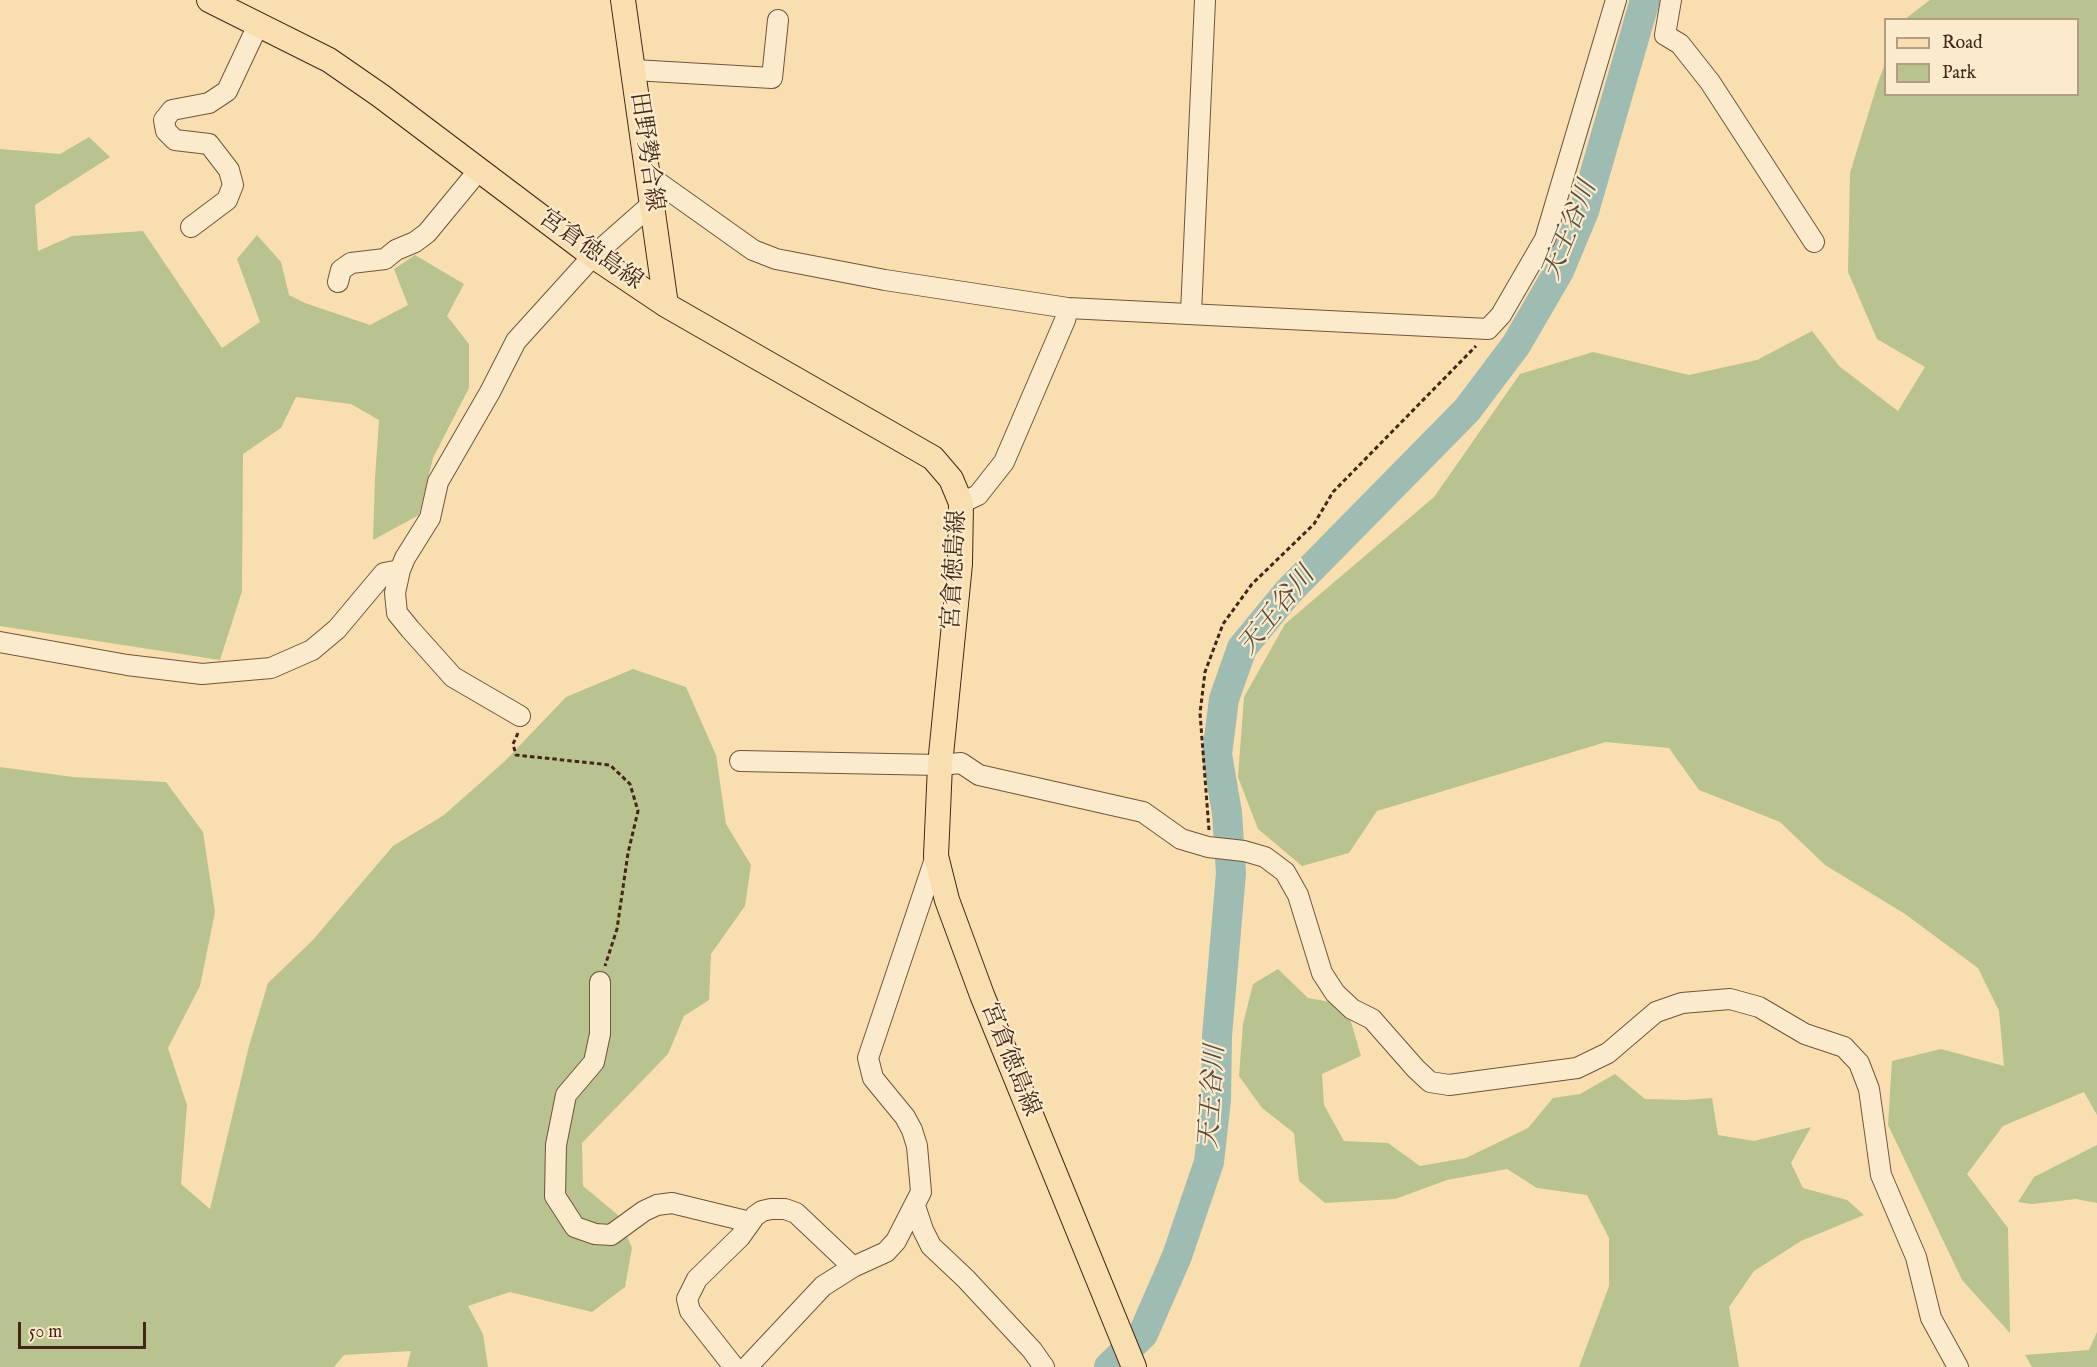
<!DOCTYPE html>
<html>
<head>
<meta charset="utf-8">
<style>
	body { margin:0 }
	#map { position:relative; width:2097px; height:1367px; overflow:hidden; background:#f9dfb0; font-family:"IM FELL English",serif }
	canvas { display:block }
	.legend { position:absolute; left:1884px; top:18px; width:195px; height:78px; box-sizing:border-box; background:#fbeacc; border:2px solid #b19c84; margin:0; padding:8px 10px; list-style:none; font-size:18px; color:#432618 }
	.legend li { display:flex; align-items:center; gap:12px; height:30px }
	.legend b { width:30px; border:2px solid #b19c84 }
	.scale { position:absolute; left:18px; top:1322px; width:128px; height:27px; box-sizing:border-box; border:3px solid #432618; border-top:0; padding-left:8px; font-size:18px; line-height:21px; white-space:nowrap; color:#432618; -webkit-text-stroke:4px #fbeacc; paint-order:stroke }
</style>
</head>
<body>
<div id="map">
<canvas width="2097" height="1367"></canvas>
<ul class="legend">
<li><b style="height:8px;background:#f9dfb0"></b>Road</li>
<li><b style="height:16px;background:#b8c38f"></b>Park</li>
</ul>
<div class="scale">50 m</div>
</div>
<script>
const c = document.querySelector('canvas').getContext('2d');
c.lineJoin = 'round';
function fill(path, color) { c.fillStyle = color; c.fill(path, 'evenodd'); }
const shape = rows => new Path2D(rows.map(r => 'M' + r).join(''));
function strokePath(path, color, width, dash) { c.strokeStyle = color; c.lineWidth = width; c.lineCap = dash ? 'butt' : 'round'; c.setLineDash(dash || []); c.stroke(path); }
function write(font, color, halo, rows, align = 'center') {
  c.font = font + ' "IM FELL English","Noto Serif JP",serif'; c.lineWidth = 4.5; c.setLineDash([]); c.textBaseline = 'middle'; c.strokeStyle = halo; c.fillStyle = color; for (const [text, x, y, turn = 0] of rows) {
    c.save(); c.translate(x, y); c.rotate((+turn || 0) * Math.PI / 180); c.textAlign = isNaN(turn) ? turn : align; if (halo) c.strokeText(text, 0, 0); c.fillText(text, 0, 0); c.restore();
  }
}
fill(shape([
	[1930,0,2097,0,2097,1115,2084,1092,2003,1126,1967,1174,2008,1228,2010,1333,1962,1280,1888,1125,1892,1061,1941,1049,2004,1066,1999,1011,1978,968,1905,914,1825,865,1780,822,1699,790,1669,748,1606,742,1377,811,1349,853,1302,866,1258,829,1238,777,1244,697,1285,624,1434,497,1520,374,1593,352,1689,375,1757,360,1812,331,1839,366,1898,411,1925,367,1877,339,1848,272,1850,173,1878,82,1885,64,1886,94,2078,94,2078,20,1905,19],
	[89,137,110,157,35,205,38,251,72,236,143,231,222,348,260,322,237,259,257,235,281,262,289,295,305,303,370,325,408,305,394,269,415,255,464,284,447,316,469,344,469,388,433,458,419,515,373,540,375,478,379,420,351,404,296,397,281,428,243,454,242,591,220,660,0,626,0,149,60,154],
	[633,669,686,687,716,755,726,824,751,865,745,906,711,954,709,1000,684,1016,668,1054,582,1143,583,1186,618,1215,632,1248,625,1287,592,1312,510,1292,468,1306,483,1334,488,1367,407,1367,411,1351,344,1355,334,1367,0,1367,0,767,73,777,166,782,203,832,215,912,200,986,168,1048,187,1105,181,1184,210,1209,249,1046,268,983,312,941,393,846,444,815,505,761,566,697],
	[1278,969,1308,998,1346,1005,1361,1056,1322,1074,1324,1105,1344,1141,1388,1143,1420,1166,1466,1158,1528,1128,1553,1098,1580,1094,1615,1074,1645,1099,1686,1100,1712,1098,1718,1135,1754,1141,1811,1127,1791,1163,1803,1188,1847,1200,1864,1215,1801,1241,1754,1271,1729,1307,1739,1367,1579,1367,1609,1286,1609,1238,1587,1195,1537,1188,1507,1169,1447,1180,1395,1199,1325,1203,1299,1181,1294,1133,1262,1108,1239,1076,1243,1024,1253,984],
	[2097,1145,2097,1203,2076,1199,2032,1204,2018,1202,2034,1177],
	[2097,1332,2097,1367,2032,1367,2025,1355,2089,1350]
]), '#b8c38f');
strokePath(shape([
	[1109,1367,1143,1334,1177,1256,1209,1162,1216,1100,1217,1036,1231,873,1227,813,1217,754,1224,699,1242,648,1288,592,1467,410,1516,345,1559,271,1584,211,1645,0]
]), '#9fbcb2', 30);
const minor = shape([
	[1671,0,1665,35,1680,44,1710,82,1814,242],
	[634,70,772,78,778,20],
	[649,176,753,250,776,259,885,280,1068,308,1488,329,1501,315,1545,239,1616,0],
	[191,227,227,200,233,185,229,170,209,144,175,140,166,131,164,120,172,110,209,103,227,91,258,25],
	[338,282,341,270,351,263,385,259,396,250,415,242,427,233,479,170],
	[1191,313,1205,0],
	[961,503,978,495,1004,462,1065,320,1068,308],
	[0,642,127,665,202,674,271,668,312,650,337,629,384,573,400,570],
	[520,716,453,677,410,629,397,613,395,593,400,570,405,558,430,518,438,482,490,392,516,341,593,256,653,203],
	[740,761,940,765,961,763,979,775,1143,812,1181,839,1208,847,1244,851,1265,857,1285,872,1298,895,1322,973,1335,993,1352,1009,1372,1019,1416,1069,1430,1082,1449,1085,1577,1068,1608,1053,1656,1012,1682,1003,1730,999,1759,1007,1805,1034,1844,1047,1859,1063,1869,1089,1881,1175,1916,1257,1931,1318,1958,1367],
	[600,982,600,1034,594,1062,566,1095,556,1145,555,1196,575,1227,595,1234,611,1235,644,1211,657,1205,672,1203,750,1222],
	[915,1206,923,1230,931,1246,966,1279,1032,1350,1044,1367],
	[734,1367,690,1311,687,1299,697,1279,740,1237,755,1216,762,1211,771,1209,785,1209,796,1213,853,1267],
	[747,1367,823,1286,853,1267,886,1252,896,1241,921,1192,917,1146,912,1130,905,1117,873,1078,868,1058,936,856]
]);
const major = shape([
	[209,0,329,60,381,96,593,256,666,305,933,458,951,479,961,503,960,564,940,765,936,856,947,900,982,995,1134,1367],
	[623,0,666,305]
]);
strokePath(minor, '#70543e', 22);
strokePath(major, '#432618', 26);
strokePath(shape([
	[518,733,513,744,516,755,610,765,630,784,638,811,628,853,617,929,605,966],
	[1209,830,1200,713,1205,672,1223,624,1252,584,1314,524,1333,492,1476,346]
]), '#432618', 3, [4.5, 3]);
strokePath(minor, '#fbeacc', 20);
strokePath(major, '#f9dfb0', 24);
write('24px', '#432618', '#fbeacc', [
	["田野勢合線",645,152,82],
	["宮倉徳島線",590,251,35],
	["宮倉徳島線",956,570,-87],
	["宮倉徳島線",1009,1060,68]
]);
write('italic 26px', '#5a4c3e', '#fbeacc', [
	["天王谷川",1571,231,-68],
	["天王谷川",1278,612,-51],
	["天王谷川",1214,1097,-86]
]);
</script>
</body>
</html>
